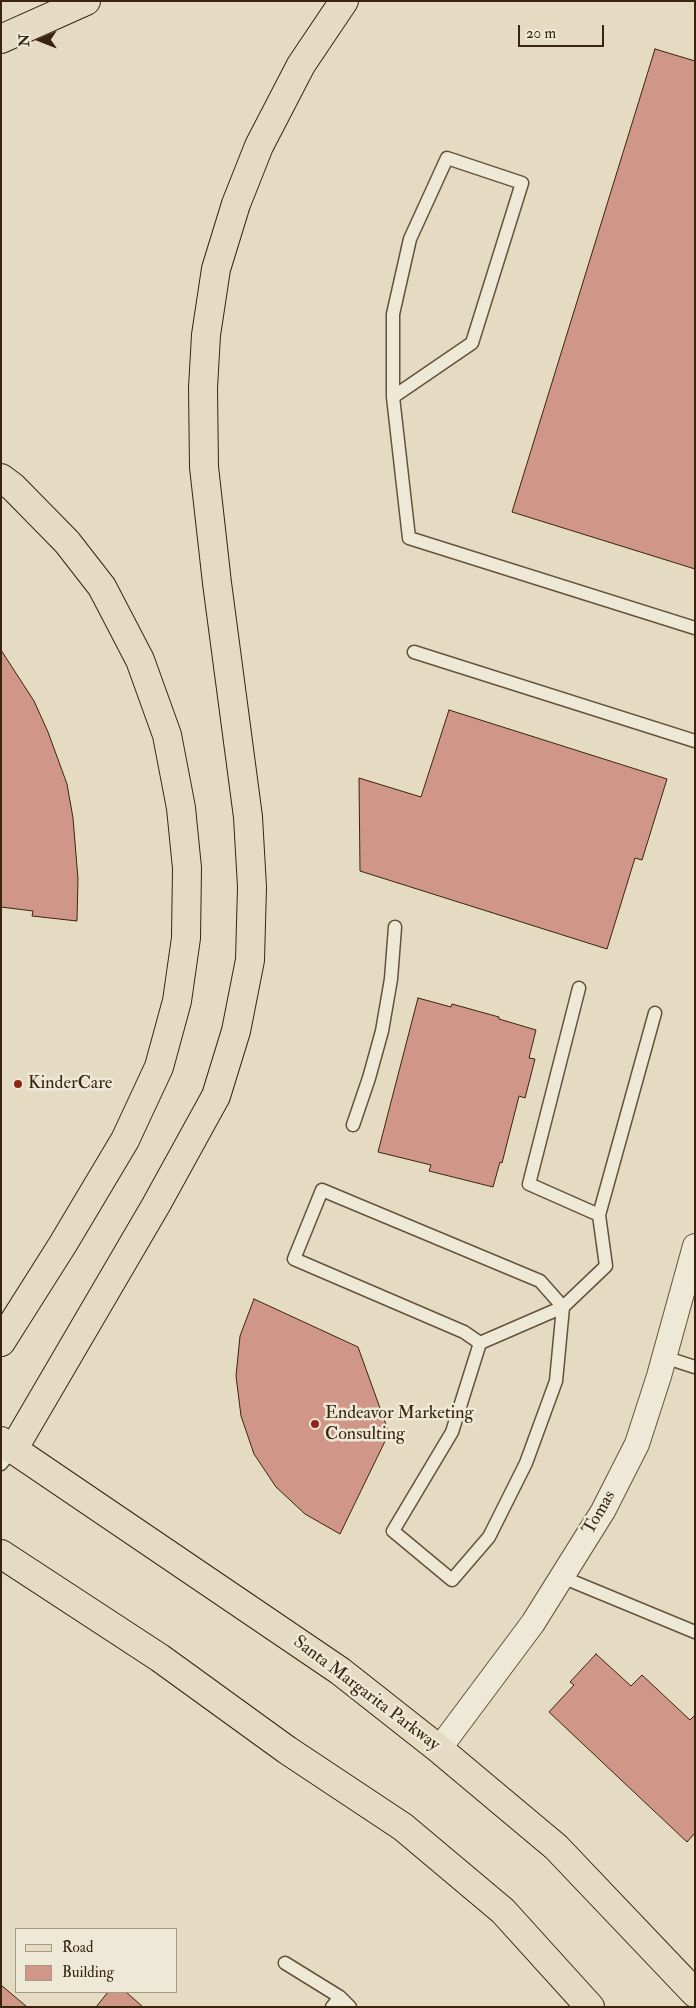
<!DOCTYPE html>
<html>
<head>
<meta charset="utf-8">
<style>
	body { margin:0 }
	#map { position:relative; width:696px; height:2008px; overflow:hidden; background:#e5dbc2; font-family:"IM FELL Double Pica",serif }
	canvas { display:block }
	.frame { position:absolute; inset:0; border:2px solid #39250d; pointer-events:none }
	.legend { position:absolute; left:15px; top:1928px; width:162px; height:65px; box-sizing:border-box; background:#eee8d7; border:1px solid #a69a86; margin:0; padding:6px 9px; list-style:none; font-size:15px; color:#39250d }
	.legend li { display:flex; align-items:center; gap:10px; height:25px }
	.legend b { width:25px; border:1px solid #a69a86 }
	.north { position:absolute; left:15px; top:15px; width:50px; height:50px; -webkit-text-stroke:4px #eee8d7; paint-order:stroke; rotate:269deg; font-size:14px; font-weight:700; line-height:20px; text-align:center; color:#39250d }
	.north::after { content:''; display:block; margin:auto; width:18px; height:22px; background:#39250d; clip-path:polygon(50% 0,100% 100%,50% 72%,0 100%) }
	.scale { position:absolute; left:518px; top:25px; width:86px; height:22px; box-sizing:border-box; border:2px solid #39250d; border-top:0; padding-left:6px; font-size:15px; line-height:18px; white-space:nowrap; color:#39250d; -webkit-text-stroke:4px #eee8d7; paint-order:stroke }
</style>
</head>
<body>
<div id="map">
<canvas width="696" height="2008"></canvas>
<div class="frame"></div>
<ul class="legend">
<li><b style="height:6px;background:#e5dbc2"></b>Road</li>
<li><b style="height:14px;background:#d09687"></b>Building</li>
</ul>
<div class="north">N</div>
<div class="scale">20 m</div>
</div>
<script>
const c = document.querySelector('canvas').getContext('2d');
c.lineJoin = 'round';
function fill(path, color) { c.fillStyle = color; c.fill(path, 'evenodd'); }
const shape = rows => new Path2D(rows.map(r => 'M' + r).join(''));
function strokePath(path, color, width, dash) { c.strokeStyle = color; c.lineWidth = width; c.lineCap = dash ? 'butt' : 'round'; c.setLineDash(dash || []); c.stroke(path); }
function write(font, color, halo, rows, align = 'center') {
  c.font = font + ' "IM FELL Double Pica",serif'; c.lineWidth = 5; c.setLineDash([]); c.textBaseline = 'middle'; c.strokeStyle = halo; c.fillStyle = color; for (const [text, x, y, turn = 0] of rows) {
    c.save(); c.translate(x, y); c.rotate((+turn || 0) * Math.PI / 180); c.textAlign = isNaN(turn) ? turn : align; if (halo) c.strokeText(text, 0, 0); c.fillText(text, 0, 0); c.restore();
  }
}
const building = shape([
	[655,49,695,61,695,569,512,512,655,49],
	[1,650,34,701,48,732,67,784,73,818,78,879,77,921,32,916,33,911,1,907,1,650],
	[449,710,667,779,642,860,635,858,607,949,360,871,359,778,421,797,449,710],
	[418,998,451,1007,452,1004,499,1017,499,1019,536,1030,529,1058,535,1059,525,1098,519,1096,502,1163,500,1162,493,1187,429,1171,431,1165,378,1152,418,998],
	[254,1299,358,1347,389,1433,340,1534,305,1514,276,1487,254,1454,241,1416,236,1376,240,1336,254,1299],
	[596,1654,631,1686,642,1675,690,1720,695,1715,695,1833,687,1842,549,1712,574,1685,570,1682,596,1654],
	[1,1985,26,2006,25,2007,1,2007,1,1985],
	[108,1992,126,1992,143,2007,96,2007,108,1992]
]);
fill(building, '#d09687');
strokePath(building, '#39250d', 1);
const service = shape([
	[393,397,472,343,522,183,447,158,410,239,393,314,393,397,409,538,695,628],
	[414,652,695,741],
	[579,988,529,1184,599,1215],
	[353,1125,369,1078,382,1031,391,979,395,927],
	[322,1190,540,1281,563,1307,556,1381,526,1463,489,1537,452,1580,393,1531,452,1432,480,1343,464,1332,294,1259,322,1190],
	[480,1343,563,1307,606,1266,599,1215,655,1013],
	[664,1357,695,1367],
	[1,1464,14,1448],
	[562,1577,695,1632],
	[285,1963,340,1997],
	[332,2007,340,1997,350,2007]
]);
const minor = shape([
	[439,1749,533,1623,603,1511,637,1444,659,1376,695,1246]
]);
const primary = shape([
	[1,1441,340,1671,439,1749,556,1847,695,1993],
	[1,1554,160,1658,287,1750,403,1827,503,1911,590,2007]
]);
const motorway = shape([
	[1,39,86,1],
	[1,478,13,487,67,542,102,587,140,660,167,735,181,808,187,868,186,938,177,1001,159,1067,125,1140,63,1244,1,1342],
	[14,1448,156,1205,216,1096,236,1031,250,960,252,887,248,817,217,583,204,467,203,388,206,335,216,269,236,204,259,146,301,65,344,1]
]);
strokePath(service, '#64523a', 15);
strokePath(minor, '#64523a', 26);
strokePath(primary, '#39250d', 30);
strokePath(motorway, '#39250d', 30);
strokePath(service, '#eee8d7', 12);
strokePath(minor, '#eee8d7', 24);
strokePath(primary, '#e5dbc2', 28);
strokePath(motorway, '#e5dbc2', 28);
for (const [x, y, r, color] of [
	[18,1084,5,"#8f2418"],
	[315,1424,5,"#8f2418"]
]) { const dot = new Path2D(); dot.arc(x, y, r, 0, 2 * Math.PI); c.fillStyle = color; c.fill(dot); strokePath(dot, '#eee8d7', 2); }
write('18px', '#39250d', '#eee8d7', [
	["KinderCare",28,1084],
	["Endeavor Marketing",325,1414],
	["Consulting",325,1435]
], 'left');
write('18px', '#39250d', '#eee8d7', [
	["Tomas",600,1513,-60],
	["Santa Margarita Parkway",366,1694,37]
]);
</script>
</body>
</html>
